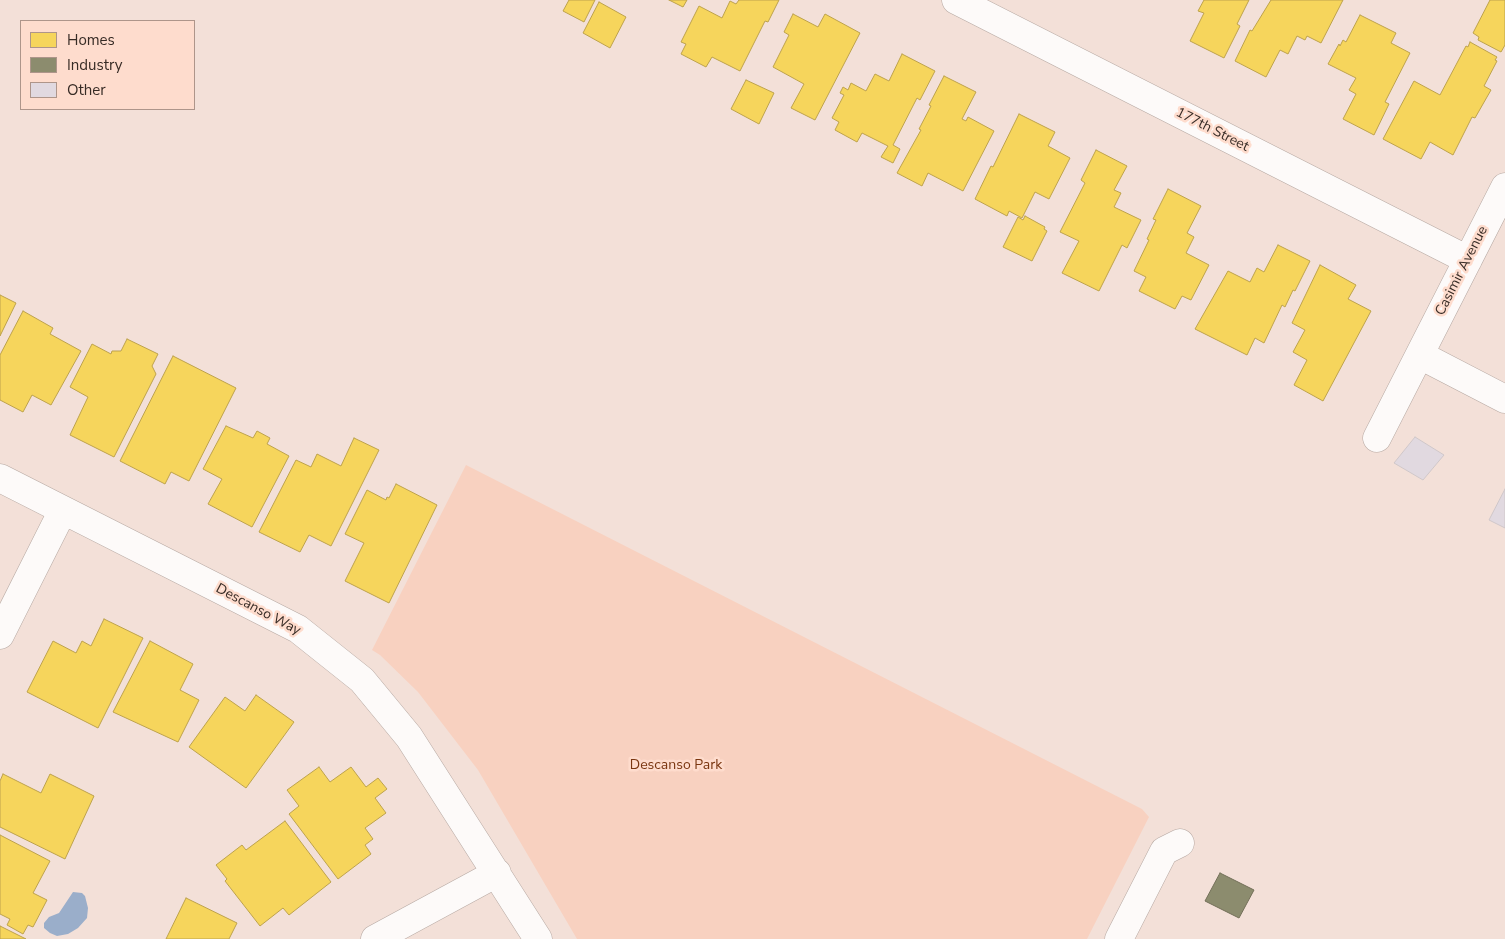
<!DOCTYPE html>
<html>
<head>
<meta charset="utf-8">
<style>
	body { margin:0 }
	#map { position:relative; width:1505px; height:939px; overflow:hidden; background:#f3e0d8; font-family:"Nunito Sans",sans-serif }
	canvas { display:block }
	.legend { position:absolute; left:20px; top:20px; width:175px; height:90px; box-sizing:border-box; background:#fedccd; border:1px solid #ae958a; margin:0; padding:6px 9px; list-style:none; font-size:15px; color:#372b25 }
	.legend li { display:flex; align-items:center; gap:10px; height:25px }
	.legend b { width:25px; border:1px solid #ae958a }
</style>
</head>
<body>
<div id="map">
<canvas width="1505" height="939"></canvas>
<ul class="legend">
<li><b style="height:14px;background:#f6d55c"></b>Homes</li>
<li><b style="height:14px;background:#8c8c6e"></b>Industry</li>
<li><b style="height:14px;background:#e1d9e0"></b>Other</li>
</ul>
</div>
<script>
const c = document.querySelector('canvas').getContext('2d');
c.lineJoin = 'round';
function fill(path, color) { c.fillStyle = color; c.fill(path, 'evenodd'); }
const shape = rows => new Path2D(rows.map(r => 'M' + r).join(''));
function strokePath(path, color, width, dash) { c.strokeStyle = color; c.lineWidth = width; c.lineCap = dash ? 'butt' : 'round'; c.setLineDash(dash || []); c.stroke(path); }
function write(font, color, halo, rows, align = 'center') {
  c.font = font + ' "Nunito Sans",sans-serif'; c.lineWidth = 5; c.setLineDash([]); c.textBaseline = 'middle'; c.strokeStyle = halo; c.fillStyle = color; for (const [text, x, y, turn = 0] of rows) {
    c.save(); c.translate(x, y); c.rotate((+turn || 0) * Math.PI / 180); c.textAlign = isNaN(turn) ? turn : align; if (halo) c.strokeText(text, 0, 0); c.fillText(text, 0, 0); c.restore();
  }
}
fill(shape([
	[466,465,1142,809,1149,817,1087,939,577,939,478,770,418,692,380,655,372,650]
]), '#f8d1c0');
fill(shape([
	[73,892,82,893,85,896,88,908,87,918,78,928,68,934,57,936,50,933,44,928,44,923,49,917,59,913]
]), '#9aaeca');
const homes = shape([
	[569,0,595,0,584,22,563,11,569,0],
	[669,0,687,0,683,7,669,0],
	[739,0,779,0,768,22,765,21,740,71,712,57,706,67,681,54,686,44,681,42,699,6,722,18,730,1,736,4,739,0],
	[1204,0,1249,0,1237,24,1240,26,1224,58,1190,41,1204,13,1198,11,1204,0],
	[1271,0,1343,0,1321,43,1307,36,1305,40,1297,36,1288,54,1280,50,1266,77,1235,61,1250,30,1252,31,1271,0],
	[1490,0,1505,0,1505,45,1501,52,1478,40,1479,37,1473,33,1490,0],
	[599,2,626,17,610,48,583,33,599,2],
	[793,14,818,27,825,14,860,33,815,120,791,108,804,84,773,67,789,35,784,32,793,14],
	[1360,15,1396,33,1391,43,1410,53,1385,102,1389,104,1374,135,1343,119,1356,94,1349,90,1356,78,1328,64,1339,44,1340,46,1343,40,1346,42,1360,15],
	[1470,42,1497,57,1495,60,1497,61,1484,86,1491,90,1475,118,1472,117,1453,155,1430,142,1421,159,1383,139,1414,81,1440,95,1466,46,1468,47,1470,42],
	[902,54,935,71,920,100,917,98,893,145,900,149,893,163,881,157,888,146,862,133,857,142,835,130,839,122,832,118,844,95,840,93,843,87,848,90,851,83,866,91,875,74,889,81,902,54],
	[944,76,976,92,962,119,966,121,968,117,994,131,963,191,928,173,922,186,897,173,921,130,919,129,931,106,929,105,944,76],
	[746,80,774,93,759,124,731,109,746,80],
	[1019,114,1055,132,1048,146,1070,158,1049,199,1035,192,1022,218,1009,211,1007,216,975,199,991,166,993,167,1019,114],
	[1096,150,1127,166,1114,190,1121,193,1114,207,1141,220,1127,248,1122,245,1099,291,1062,273,1079,241,1060,232,1085,183,1081,180,1096,150],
	[1168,189,1201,206,1187,233,1194,237,1186,253,1209,265,1191,300,1182,296,1175,309,1139,291,1146,277,1134,271,1149,240,1147,239,1156,220,1153,219,1168,189],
	[1025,216,1045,227,1044,229,1047,231,1032,261,1003,247,1018,217,1023,220,1025,216],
	[1278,245,1310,261,1295,291,1293,290,1285,307,1282,305,1264,343,1255,338,1247,355,1195,329,1228,271,1250,282,1257,268,1264,272,1278,245],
	[1320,265,1356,285,1348,299,1371,311,1323,401,1294,385,1307,360,1293,352,1305,330,1292,323,1320,265],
	[0,295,16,303,0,336,0,295],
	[23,311,53,328,50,334,81,351,51,405,32,395,23,412,0,400,0,355,23,311],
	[127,339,158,354,152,366,156,374,114,457,70,435,88,397,70,387,92,344,111,354,112,351,121,351,127,339],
	[173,356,236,388,189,481,171,472,165,484,120,461,173,356],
	[226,426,253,438,257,431,270,438,267,444,289,456,252,527,208,504,222,479,203,469,226,426],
	[354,438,379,450,331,546,309,535,300,552,259,532,296,460,311,467,317,454,341,466,354,438],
	[396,484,437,505,389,603,345,581,364,543,345,534,367,490,386,500,387,497,389,498,396,484],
	[104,619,143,638,98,728,27,692,53,641,76,653,82,641,91,646,104,619],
	[150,641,193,664,180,690,199,700,178,742,113,712,150,641],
	[256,695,294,722,246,788,189,747,225,697,245,711,256,695],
	[319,767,330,782,351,767,366,787,378,778,387,789,375,798,386,813,365,828,373,839,365,845,371,854,338,879,289,814,299,806,287,790,319,767],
	[3,774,41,793,50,774,94,796,65,859,0,827,0,781,3,774],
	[285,821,331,882,289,915,283,908,260,926,225,881,227,879,216,865,242,845,246,850,285,821],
	[0,835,50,861,33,893,47,900,33,927,28,925,23,934,7,925,10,919,0,914,0,835],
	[186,898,237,923,229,939,166,939,186,898],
	[0,926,26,939,0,939,0,926]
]);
fill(homes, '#f6d55c');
strokePath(homes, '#bda24c', 1);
const industry = shape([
	[1220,873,1254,890,1239,918,1205,901,1220,873]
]);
fill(industry, '#8c8c6e');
strokePath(industry, '#726f58', 1);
const building = shape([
	[1415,437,1444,455,1423,480,1394,463,1415,437],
	[1505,489,1505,528,1489,520,1505,489]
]);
fill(building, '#e1d9e0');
strokePath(building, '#cfc7c9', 1);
const minor = shape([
	[956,0,1468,260],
	[1420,355,1505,399],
	[1377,438,1505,187],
	[0,478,298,629,362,680,409,737,538,939],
	[0,635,63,510],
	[375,939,497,873],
	[1119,939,1164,851,1180,843]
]);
strokePath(minor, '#b6a8a2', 29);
strokePath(minor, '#fdfaf9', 28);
write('14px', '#372b25', '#fedccd', [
	["177th Street",1212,130,27],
	["Casimir Avenue",1462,271,-63],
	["Descanso Way",258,610,28]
]);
write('14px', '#7a3610', '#fedccd', [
	["Descanso Park",676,766]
]);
</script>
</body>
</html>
